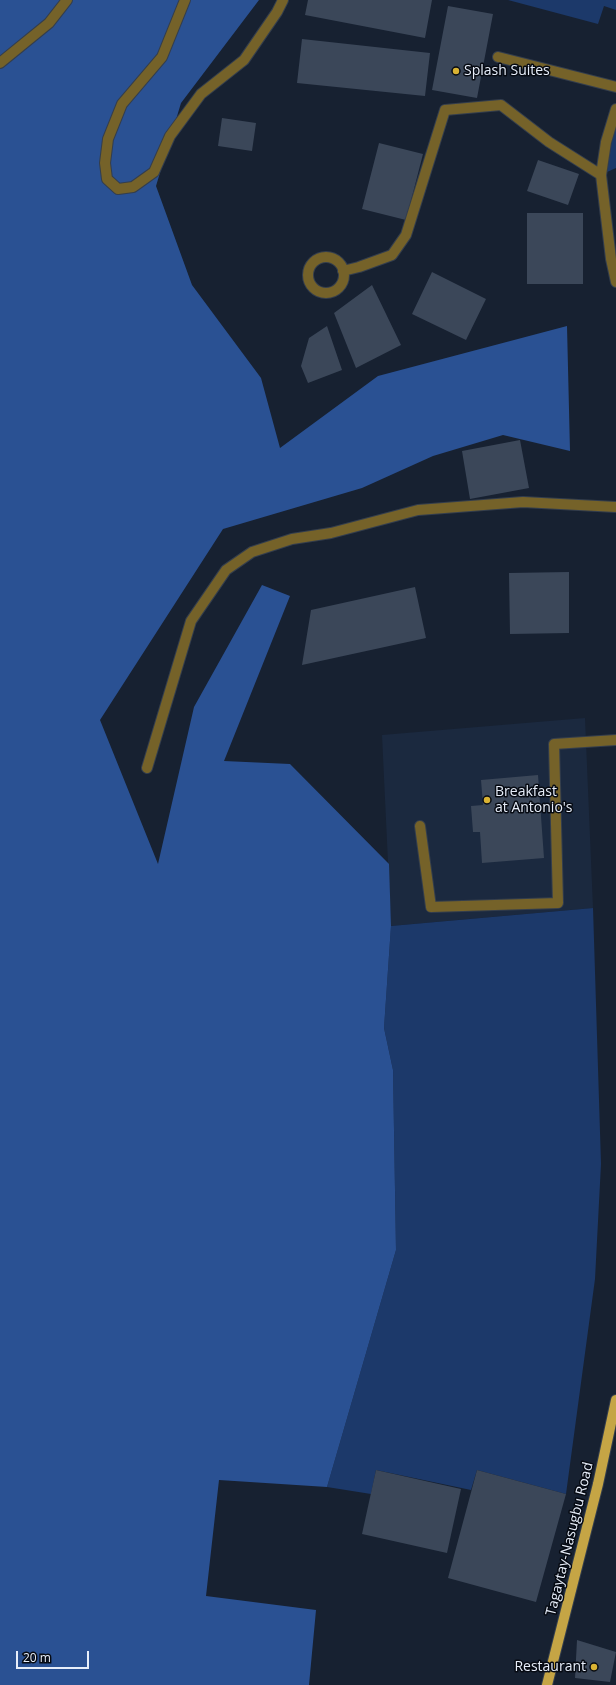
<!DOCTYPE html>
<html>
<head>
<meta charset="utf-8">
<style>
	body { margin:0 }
	#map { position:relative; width:616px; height:1685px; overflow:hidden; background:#172131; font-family:"Open Sans",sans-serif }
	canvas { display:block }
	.scale { position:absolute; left:16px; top:1651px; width:73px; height:18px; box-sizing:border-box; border:2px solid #e7eefa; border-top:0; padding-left:5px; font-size:12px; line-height:14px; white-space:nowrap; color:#e7eefa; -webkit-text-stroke:3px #060a12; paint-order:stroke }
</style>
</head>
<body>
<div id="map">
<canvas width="616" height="1685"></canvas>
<div class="scale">20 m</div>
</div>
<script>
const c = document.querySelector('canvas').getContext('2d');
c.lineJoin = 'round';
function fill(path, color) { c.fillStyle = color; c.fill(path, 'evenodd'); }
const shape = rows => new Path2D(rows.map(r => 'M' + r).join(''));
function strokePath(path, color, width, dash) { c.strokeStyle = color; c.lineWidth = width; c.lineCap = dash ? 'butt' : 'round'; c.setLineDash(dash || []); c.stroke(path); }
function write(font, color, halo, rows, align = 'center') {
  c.font = font + ' "Open Sans",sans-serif'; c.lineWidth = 3; c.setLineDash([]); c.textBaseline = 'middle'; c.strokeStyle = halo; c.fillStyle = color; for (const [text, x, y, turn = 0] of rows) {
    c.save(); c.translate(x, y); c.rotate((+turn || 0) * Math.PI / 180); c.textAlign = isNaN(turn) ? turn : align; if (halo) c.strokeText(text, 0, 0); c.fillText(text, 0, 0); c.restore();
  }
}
fill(shape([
	[585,718,593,908,391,926,382,735]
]), '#1b293f');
fill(shape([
	[508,0,616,0,616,10,604,6,598,24],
	[616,115,616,168,607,172,615,119],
	[593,908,601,1164,595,1279,566,1494,477,1470,471,1490,376,1470,371,1494,327,1487,396,1250,393,1070,384,1028,391,926]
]), '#1c396a');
fill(shape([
	[0,0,259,0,181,103,156,186,192,285,261,378,280,448,378,376,567,326,570,451,503,435,433,456,362,488,223,529,100,720,158,864,194,707,262,585,290,596,224,761,290,764,389,864,391,926,384,1028,393,1070,396,1250,327,1487,219,1480,206,1596,316,1610,309,1685,0,1685]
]), '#2a5193');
fill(shape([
	[308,0,432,0,425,38,305,15],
	[448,6,493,14,477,98,432,90],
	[302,39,430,53,425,96,297,83],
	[222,118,256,123,252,151,218,146],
	[379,143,423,154,406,220,362,209],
	[538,160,579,174,568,205,527,191],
	[527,213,583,213,583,284,527,284],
	[432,272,486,299,466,340,412,314],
	[372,285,401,345,356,368,334,313],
	[327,326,342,370,308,383,301,366,309,338],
	[520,440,529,488,470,499,462,451],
	[569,572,569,633,510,634,509,573],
	[415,587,426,638,302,665,311,610],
	[538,775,544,858,482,863,480,832,473,832,471,806,483,805,481,780],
	[376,1470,461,1489,447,1553,362,1534],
	[477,1470,566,1494,536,1602,448,1578],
	[577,1640,616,1652,610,1682,575,1678]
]), '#3b4759');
const minor = shape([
	[185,0,162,57,122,104,108,139,105,163,107,179,118,189,133,187,154,172,170,136,201,94,244,60,277,12,283,0],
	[498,57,616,87],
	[0,63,49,23,67,0],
	[616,109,606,142,601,175,611,259,616,282],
	'308 275a18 18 0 1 1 36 0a18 18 0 1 1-36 0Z',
	[343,271,359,267,392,255,406,235,445,110,501,105,549,142,601,175],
	[147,768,191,621,226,570,252,552,292,539,331,533,418,510,523,502,616,507],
	[420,826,431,907,558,903,554,744,616,740]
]);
const major = shape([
	[547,1685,598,1484,616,1400]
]);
strokePath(minor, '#343e4d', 12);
strokePath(major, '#343e4d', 12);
strokePath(minor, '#756229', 10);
strokePath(major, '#c5a545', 10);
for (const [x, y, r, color] of [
	[456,71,4,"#dab333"],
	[487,800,4,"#dab333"],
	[594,1667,4,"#dab333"]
]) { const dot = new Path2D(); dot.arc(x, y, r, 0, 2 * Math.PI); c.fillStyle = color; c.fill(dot); strokePath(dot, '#060a12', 1.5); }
write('14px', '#e7eefa', '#060a12', [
	["Splash Suites",464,71],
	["Breakfast",495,792],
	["at Antonio's",495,808],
	["Restaurant",586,1667,"right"]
], 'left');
write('14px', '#e7eefa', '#060a12', [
	["Tagaytay-Nasugbu Road",570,1539,-76]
]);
</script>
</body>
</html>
